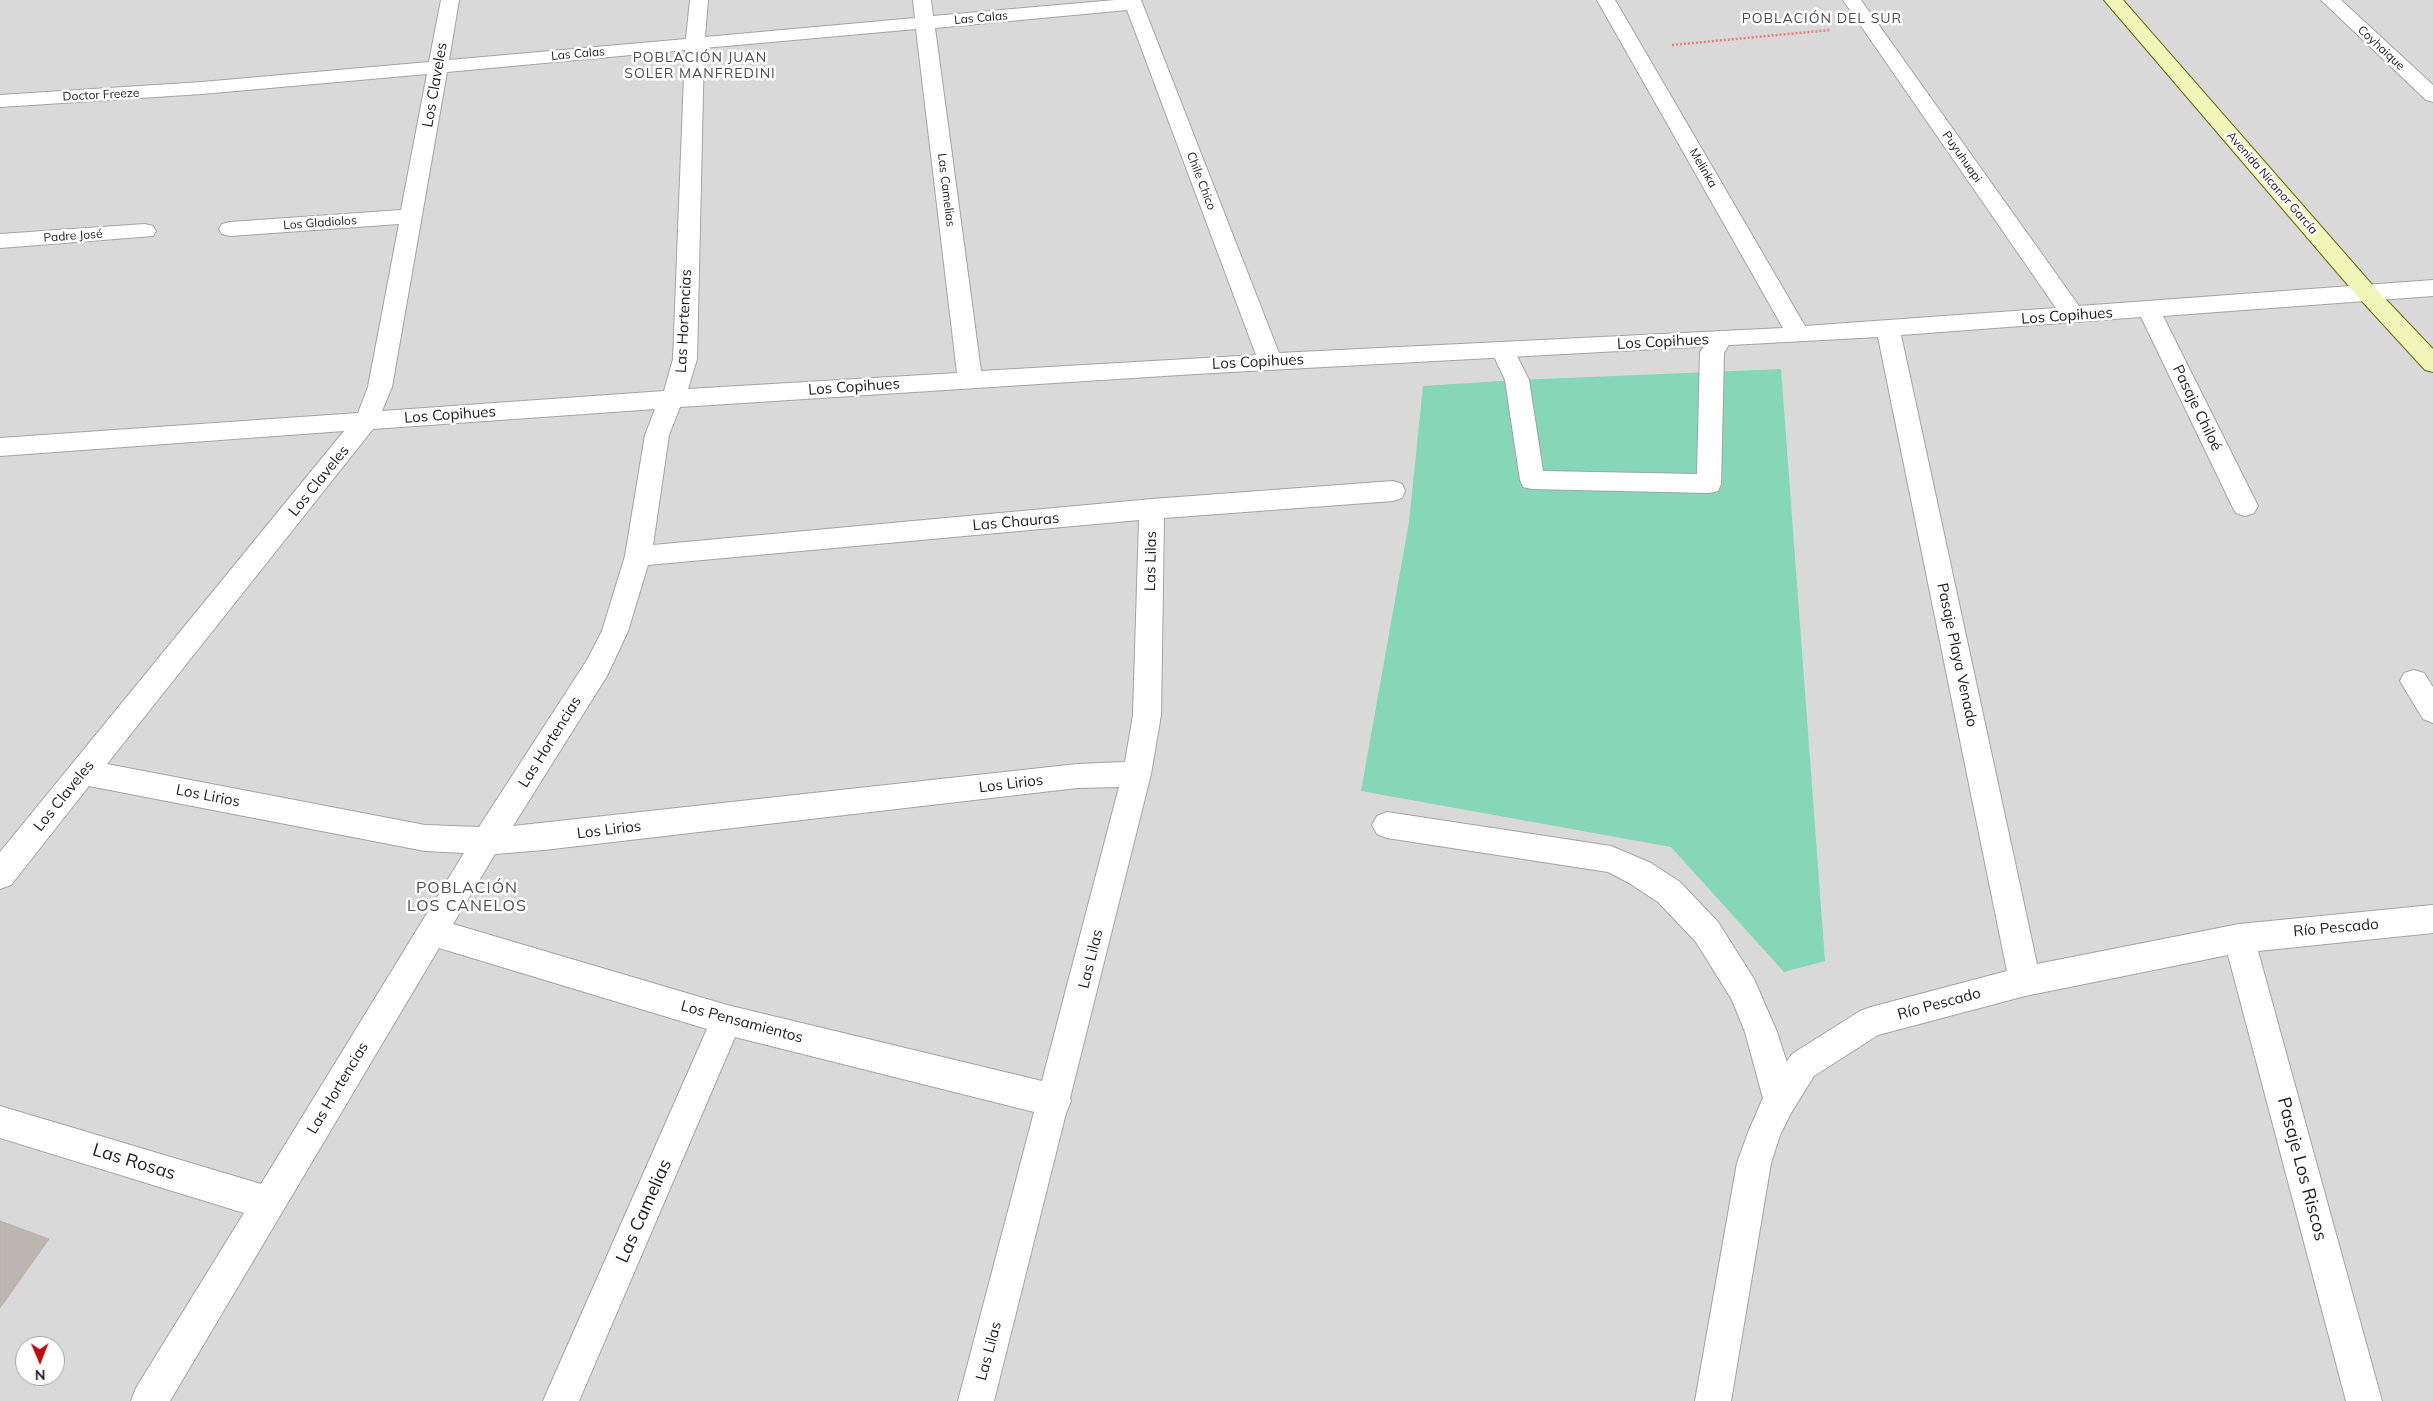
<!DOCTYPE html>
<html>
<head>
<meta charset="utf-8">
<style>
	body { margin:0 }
	#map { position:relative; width:2433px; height:1401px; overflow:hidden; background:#ede9e2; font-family:Mulish,sans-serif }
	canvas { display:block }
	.north { position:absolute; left:15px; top:1336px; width:50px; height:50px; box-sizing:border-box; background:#fff; border:1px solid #a4a4a4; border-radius:50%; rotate:179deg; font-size:14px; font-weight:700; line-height:20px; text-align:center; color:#1c1c1c }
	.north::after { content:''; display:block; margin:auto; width:18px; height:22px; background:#bb0e0d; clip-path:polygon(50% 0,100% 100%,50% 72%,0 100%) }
</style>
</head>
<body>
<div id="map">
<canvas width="2433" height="1401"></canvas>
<div class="north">N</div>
</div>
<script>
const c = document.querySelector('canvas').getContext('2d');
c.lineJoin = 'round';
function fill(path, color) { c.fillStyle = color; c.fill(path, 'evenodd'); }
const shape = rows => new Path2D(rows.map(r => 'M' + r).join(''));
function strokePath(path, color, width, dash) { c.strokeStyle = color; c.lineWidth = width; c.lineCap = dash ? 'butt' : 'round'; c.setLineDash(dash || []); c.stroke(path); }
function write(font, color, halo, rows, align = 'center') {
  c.font = font + ' Mulish,sans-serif'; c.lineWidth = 5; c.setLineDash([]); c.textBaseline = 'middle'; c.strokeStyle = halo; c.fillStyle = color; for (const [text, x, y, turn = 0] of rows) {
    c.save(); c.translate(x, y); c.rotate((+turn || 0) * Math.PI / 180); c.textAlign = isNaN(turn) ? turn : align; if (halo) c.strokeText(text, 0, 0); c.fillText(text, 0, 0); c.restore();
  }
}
fill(shape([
	[0,0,2433,0,2433,1401,0,1401],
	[25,1346,55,1346,55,1376,25,1376]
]), '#dad9d9');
fill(shape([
	[1781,369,1825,961,1784,972,1671,847,1361,791,1409,522,1423,386,1517,380]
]), '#85d7b8');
const building = shape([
	[0,1221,49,1239,0,1308,0,1221]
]);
fill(building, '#bdb5af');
strokePath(building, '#bdb0a6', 1);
const lane = shape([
	[1721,331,1729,333,1732,339,1724,353,1721,484,1718,491,1709,493,1532,489,1523,487,1520,480,1505,380,1491,350,1495,344,1503,342,1511,344,1529,380,1543,471,1697,474,1700,352,1713,333,1721,331],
	[1387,812,1611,846,1651,863,1680,882,1718,922,1754,979,1777,1032,1788,1066,1795,1101,1791,1113,1779,1117,1767,1113,1745,1032,1732,1000,1696,942,1658,902,1629,883,1608,872,1387,838,1377,834,1372,825,1377,816,1387,812]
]);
const street = shape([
	[441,0,459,0,449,60,686,39,690,0,708,0,705,37,915,18,913,0,931,0,933,16,1115,0,1141,0,1279,353,1783,328,1597,0,1615,0,1805,326,2056,308,1843,0,1861,0,2079,306,2433,280,2433,296,2163,316,2258,506,2254,513,2245,516,2236,513,2232,506,2141,317,1901,335,2037,964,2239,924,2433,905,2433,933,2258,951,2382,1401,2346,1401,2228,955,2025,996,1878,1035,1814,1076,1791,1113,1780,1135,1771,1163,1731,1401,1695,1401,1737,1163,1749,1130,1767,1089,1792,1054,1860,1011,1871,1007,2007,971,1878,337,1195,374,680,407,669,435,653,545,1152,499,1393,481,1402,484,1405,491,1402,498,1393,501,1164,518,1161,715,1151,774,1070,1098,1071,1101,1066,1113,994,1401,958,1401,1034,1112,735,1037,579,1401,543,1401,707,1029,439,948,170,1401,131,1401,136,1388,244,1213,0,1138,0,1106,261,1184,464,853,425,851,89,786,11,885,0,889,0,852,344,431,0,456,0,438,358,413,368,387,399,224,230,236,222,234,219,229,222,224,230,222,401,210,427,74,202,94,0,107,0,95,202,82,429,62,441,0],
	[1127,10,1256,355,981,371,935,28,1127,10],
	[916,29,957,373,688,389,697,359,704,48,916,29],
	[685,50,673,359,664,391,382,411,392,387,447,72,685,50],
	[655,409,645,435,625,556,602,631,587,660,479,827,425,825,107,764,373,429,655,409],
	[1139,520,1133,715,1125,762,1077,764,513,826,607,676,628,631,648,565,1139,520],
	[1119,787,1042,1081,727,1005,453,924,495,854,544,850,1077,788,1119,787],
	[2321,0,2341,0,2433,85,2433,102,2426,100,2321,0],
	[145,224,153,226,156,231,153,236,0,248,0,234,145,224],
	[2414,670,2424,673,2433,687,2433,723,2423,719,2400,681,2404,673,2414,670]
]);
const secondary = shape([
	[2104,0,2123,0,2375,288,2433,349,2433,372,2425,370,2359,298,2104,0]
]);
strokePath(lane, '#a3a3a3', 2);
strokePath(street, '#a3a3a3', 2);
strokePath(secondary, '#606a0c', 2);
strokePath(shape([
	[1672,45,1830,30]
]), '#f07d70', 2.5, [2, 2]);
fill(lane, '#fff');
fill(street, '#fff');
fill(secondary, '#f1f5b8');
write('12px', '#1c1c1c', '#fff', [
	["Las Calas",981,18,-5],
	["Coyhaique",2381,48,43],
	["Las Calas",578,54,-5],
	["Doctor Freeze",101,95,-3],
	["Puyuhuapi",1962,157,55],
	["Melinka",1703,168,60],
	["Chile Chico",1201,181,69],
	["Avenida Nicanor García",2272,183,49],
	["Las Camelias",946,190,83],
	["Los Gladiolos",320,223,-4],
	["Padre José",73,236,-4]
]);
c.letterSpacing = '1px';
write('14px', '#4f4f4f', '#fff', [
	["POBLACIÓN DEL SUR",1822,19],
	["POBLACIÓN JUAN",700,58],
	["SOLER MANFREDINI",700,74]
]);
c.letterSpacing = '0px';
write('15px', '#1c1c1c', '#fff', [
	["Los Claveles",435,85,-80],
	["Los Copihues",2067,316,-4],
	["Las Hortencias",684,321,-87],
	["Los Copihues",1663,342,-3],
	["Los Copihues",1258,362,-3],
	["Los Copihues",854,387,-4],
	["Pasaje Chiloé",2197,408,64],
	["Los Copihues",450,415,-4],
	["Los Claveles",319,481,-51],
	["Las Chauras",1016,522,-5],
	["Las Lilas",1151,561,-89],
	["Pasaje Playa Venado",1957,655,78],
	["Las Hortencias",550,742,-58],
	["Los Lirios",1011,784,-7],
	["Los Claveles",64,796,-51],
	["Los Lirios",208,796,11],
	["Los Lirios",609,830,-7],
	["Río Pescado",2336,928,-5],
	["Las Lilas",1091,959,-76],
	["Río Pescado",1939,1004,-15],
	["Los Pensamientos",742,1022,15],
	["Las Hortencias",338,1088,-59],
	["Las Lilas",989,1351,-75]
]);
c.letterSpacing = '1px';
write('16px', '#4f4f4f', '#fff', [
	["POBLACIÓN",467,888],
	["LOS CANELOS",467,906]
]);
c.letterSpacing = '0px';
write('18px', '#1c1c1c', '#fff', [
	["Las Rosas",134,1162,17],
	["Pasaje Los Riscos",2302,1169,75],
	["Las Camelias",644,1211,-66]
]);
</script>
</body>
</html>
